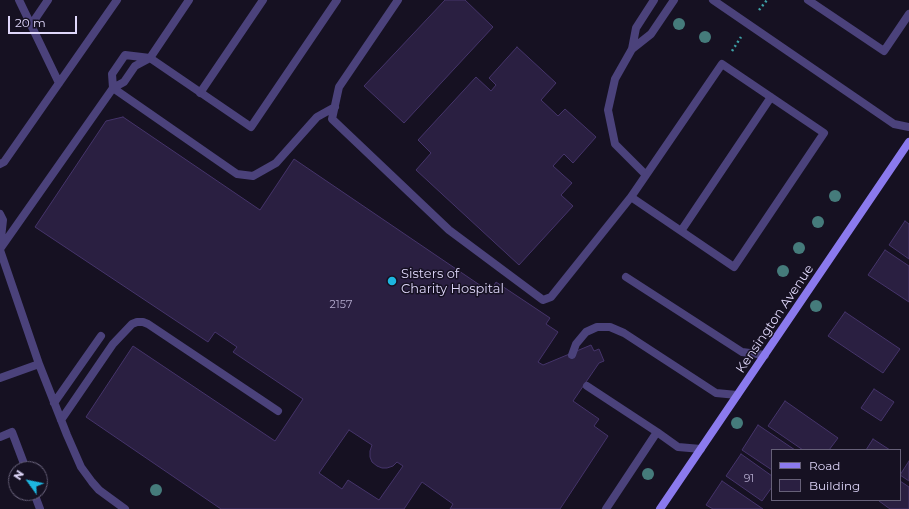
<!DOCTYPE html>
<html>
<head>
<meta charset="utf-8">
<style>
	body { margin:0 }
	#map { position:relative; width:909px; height:509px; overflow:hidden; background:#161122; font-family:Montserrat,sans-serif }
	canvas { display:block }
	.legend { position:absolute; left:771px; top:449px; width:130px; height:52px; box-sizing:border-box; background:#161122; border:1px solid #666078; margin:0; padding:5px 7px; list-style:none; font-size:12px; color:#dfd7fa }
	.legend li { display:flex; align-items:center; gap:8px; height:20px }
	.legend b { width:20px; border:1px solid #666078 }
	.north { position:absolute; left:8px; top:461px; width:40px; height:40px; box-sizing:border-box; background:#161122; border:1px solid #666078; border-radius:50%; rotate:303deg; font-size:11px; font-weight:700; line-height:16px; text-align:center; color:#dfd7fa }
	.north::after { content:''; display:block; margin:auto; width:14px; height:18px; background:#1db6e0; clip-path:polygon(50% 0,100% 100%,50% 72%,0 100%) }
	.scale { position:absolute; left:8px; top:16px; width:69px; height:18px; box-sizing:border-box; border:2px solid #dfd7fa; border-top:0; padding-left:5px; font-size:12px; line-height:14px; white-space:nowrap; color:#dfd7fa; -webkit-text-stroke:3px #161122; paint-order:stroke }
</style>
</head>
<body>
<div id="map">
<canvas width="909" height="509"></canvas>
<ul class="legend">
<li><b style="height:5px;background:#8b7aee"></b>Road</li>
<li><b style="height:11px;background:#2a1f41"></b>Building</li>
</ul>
<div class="north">N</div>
<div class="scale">20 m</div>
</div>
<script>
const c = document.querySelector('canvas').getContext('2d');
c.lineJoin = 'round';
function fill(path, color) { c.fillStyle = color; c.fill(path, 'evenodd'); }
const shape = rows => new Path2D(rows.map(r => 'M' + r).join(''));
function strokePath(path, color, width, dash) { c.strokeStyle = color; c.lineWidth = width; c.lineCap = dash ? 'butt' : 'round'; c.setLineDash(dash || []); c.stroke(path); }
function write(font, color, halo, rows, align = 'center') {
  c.font = font + ' Montserrat,sans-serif'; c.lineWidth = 3; c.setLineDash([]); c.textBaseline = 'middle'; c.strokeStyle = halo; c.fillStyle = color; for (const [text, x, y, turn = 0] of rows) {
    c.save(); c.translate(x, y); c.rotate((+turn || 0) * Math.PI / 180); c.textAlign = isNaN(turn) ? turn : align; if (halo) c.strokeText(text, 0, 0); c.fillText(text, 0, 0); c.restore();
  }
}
const building = shape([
	[445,0,465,0,493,27,404,123,364,86,445,0],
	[517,47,556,83,541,100,558,116,565,109,596,137,573,163,564,154,553,166,572,183,561,195,573,206,519,265,416,170,431,153,418,140,476,77,491,91,496,85,489,78,517,47],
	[123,117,260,210,294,159,490,292,496,282,550,318,546,324,558,332,538,362,543,365,591,345,594,351,599,349,604,361,599,363,573,401,599,419,594,426,608,436,560,509,450,509,453,504,422,482,404,509,221,509,86,417,133,346,275,441,303,399,233,352,237,347,215,332,208,342,35,227,106,121,123,117],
	[349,430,372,445,370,451,370,457,372,462,377,466,382,468,387,468,393,466,397,462,403,466,379,500,348,480,342,489,319,473,349,430],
	[905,221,909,224,909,259,889,245,905,221],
	[885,250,909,266,909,302,868,275,885,250],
	[845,312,900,349,883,373,828,336,845,312],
	[874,389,894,402,881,421,861,408,874,389],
	[785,401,838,438,829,450,803,450,768,426,785,401],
	[758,425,795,450,772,450,772,470,742,450,758,425],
	[873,439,890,450,866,450,873,439],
	[741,454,772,476,772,487,762,501,726,476,741,454],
	[909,461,909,481,900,475,909,461],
	[722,481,763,509,713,509,706,505,722,481],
	[900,481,909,487,909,509,890,509,879,501,879,500,900,500,900,481]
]);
fill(building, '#2a1f41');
strokePath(building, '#45346a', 1);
strokePath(shape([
	[759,10,767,0],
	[732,51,741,37]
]), '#3ea1a7', 2.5, [2, 3]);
strokePath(shape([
	[19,0,59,83],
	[189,0,150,58,251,127,337,0],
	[398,0,339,87,332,119,449,230,543,300,551,297,631,197,722,64,824,133,734,267,631,197],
	[713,0,894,124,909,127],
	[808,0,884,51,909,14],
	[31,25,48,0],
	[632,49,651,34,674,0],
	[113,88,237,174,253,176,276,163,317,117,335,107],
	[113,88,112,74,125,55,150,58],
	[200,93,263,0],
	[0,164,4,162,117,0],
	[646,175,615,144,608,110,615,79,632,49,636,28,654,0],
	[0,214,3,220,0,247],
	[681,231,771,97],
	[0,249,113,88,124,82,135,66,150,58],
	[0,250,39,364,0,378],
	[626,277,742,352,765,355],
	[572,355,576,344,586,332,597,327,610,327,624,333,716,393,737,395],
	[39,364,67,435,81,467,92,482,99,490,125,509],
	[587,386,657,432],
	[54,403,101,336],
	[61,420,113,344,132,324,137,322,143,322,148,324,278,411],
	[0,437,12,432,26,469],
	[34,493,40,509],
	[606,509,657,432,678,447,701,449]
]), '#4b427b', 8);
strokePath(shape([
	[660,509,909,142]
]), '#8b7aee', 8);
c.fillStyle = '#457b7b';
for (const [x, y] of [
	[679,24],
	[705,37],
	[835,196],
	[818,222],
	[799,248],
	[783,271],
	[816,306],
	[737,423],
	[648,474],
	[156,490]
]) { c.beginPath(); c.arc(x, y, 6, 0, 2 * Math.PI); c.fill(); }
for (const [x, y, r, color] of [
	[392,281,5,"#1db6e0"]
]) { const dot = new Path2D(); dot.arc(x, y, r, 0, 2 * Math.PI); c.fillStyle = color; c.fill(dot); strokePath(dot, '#161122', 1.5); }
write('11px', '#b2a9cc', null, [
	["2157",341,305],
	["91",749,479]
]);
write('13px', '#dfd7fa', '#161122', [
	["Sisters of",401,274],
	["Charity Hospital",401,289]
], 'left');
write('13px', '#dfd7fa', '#161122', [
	["Kensington Avenue",775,319,-56]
]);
</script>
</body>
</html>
